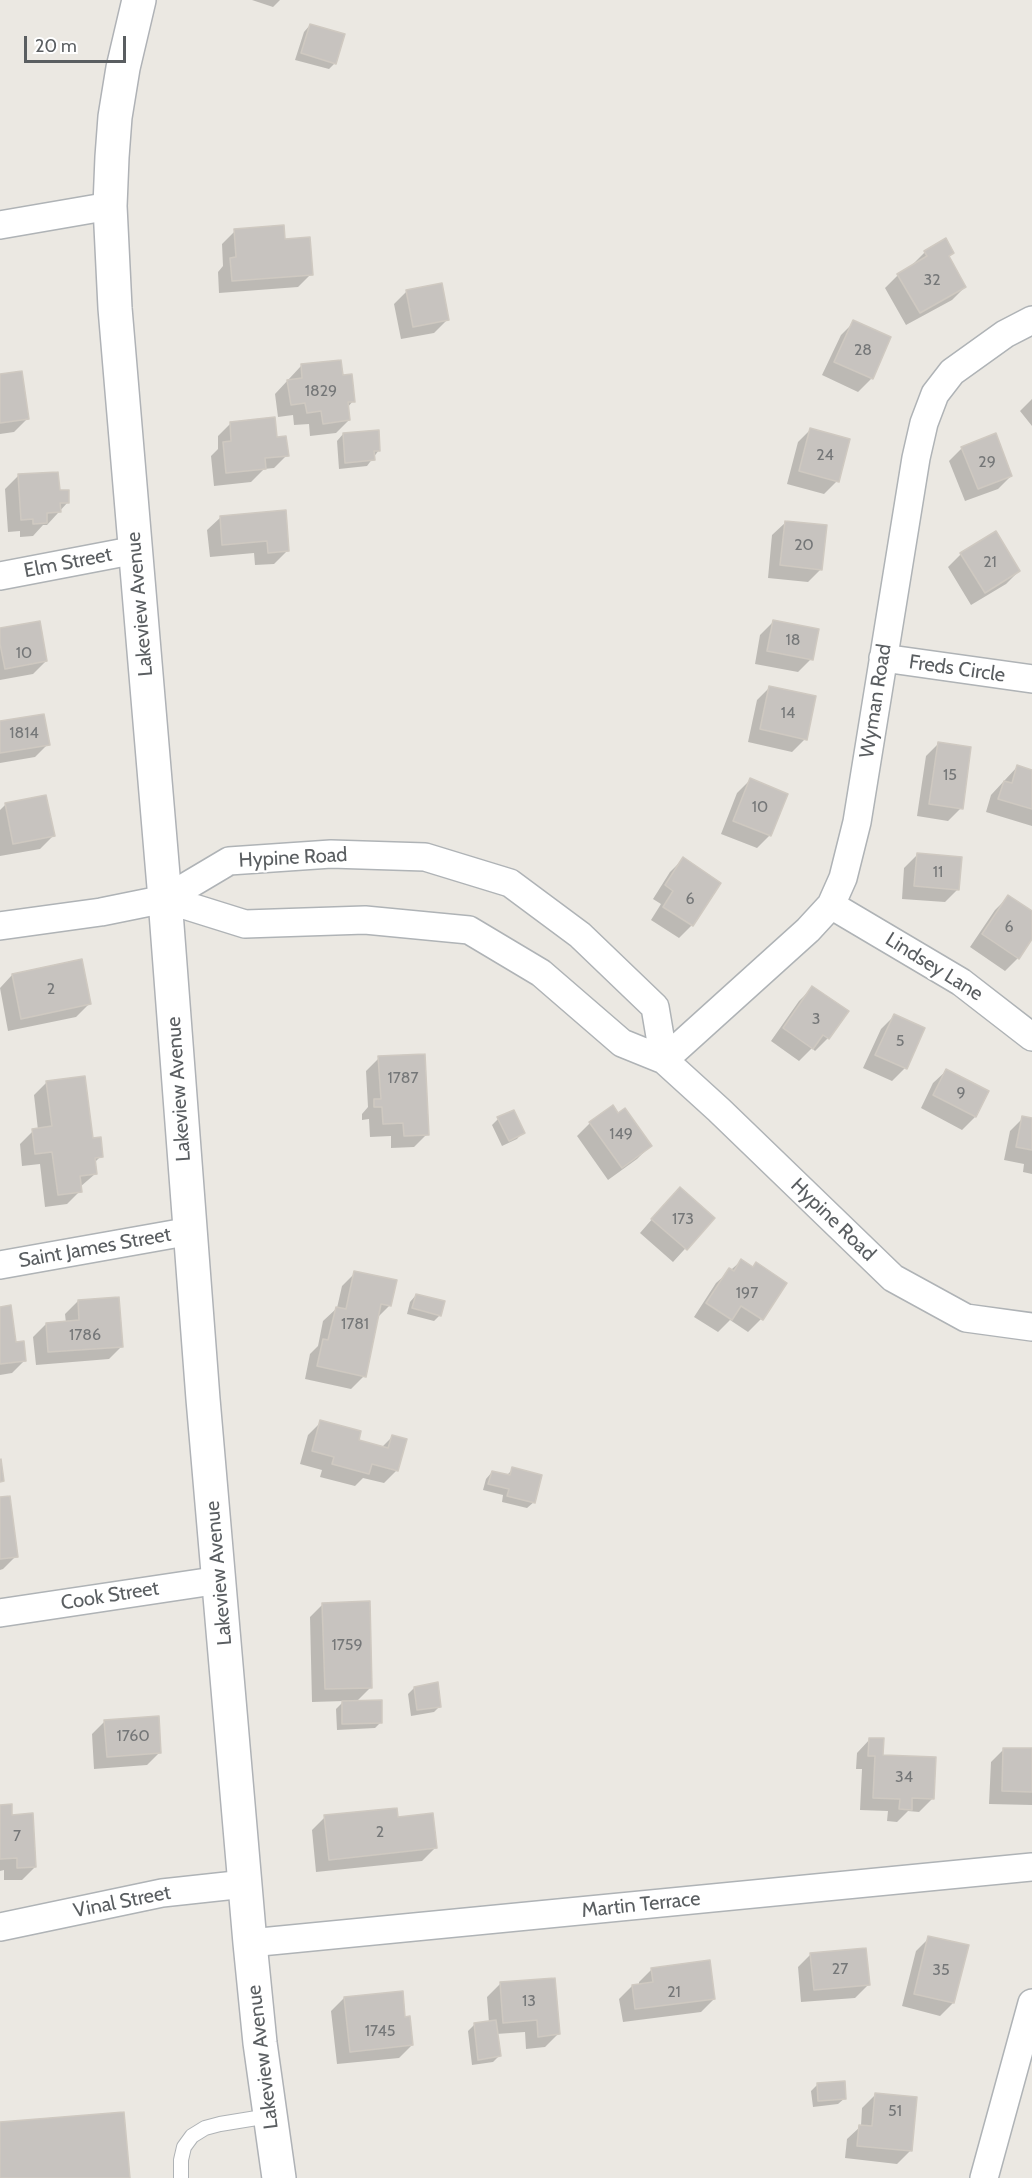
<!DOCTYPE html>
<html>
<head>
<meta charset="utf-8">
<style>
	body { margin:0 }
	#map { position:relative; width:1032px; height:2178px; overflow:hidden; background:#ebe8e2; font-family:Cabin,sans-serif }
	canvas { display:block }
	.scale { position:absolute; left:24px; top:36px; width:102px; height:27px; box-sizing:border-box; border:3px solid #5a5e61; border-top:0; padding-left:8px; font-size:18px; line-height:21px; white-space:nowrap; color:#5a5e61; -webkit-text-stroke:4px #fff; paint-order:stroke }
</style>
</head>
<body>
<div id="map">
<canvas width="1032" height="2178"></canvas>
<div class="scale">20 m</div>
</div>
<script>
const c = document.querySelector('canvas').getContext('2d');
c.lineJoin = 'round';
function fill(path, color) { c.fillStyle = color; c.fill(path, 'evenodd'); }
const shape = rows => new Path2D(rows.map(r => 'M' + r).join(''));
function strokePath(path, color, width, dash) { c.strokeStyle = color; c.lineWidth = width; c.lineCap = dash ? 'butt' : 'round'; c.setLineDash(dash || []); c.stroke(path); }
function write(font, color, halo, rows, align = 'center') {
  c.font = font + ' Cabin,sans-serif'; c.lineWidth = 4.5; c.setLineDash([]); c.textBaseline = 'middle'; c.strokeStyle = halo; c.fillStyle = color; for (const [text, x, y, turn = 0] of rows) {
    c.save(); c.translate(x, y); c.rotate((+turn || 0) * Math.PI / 180); c.textAlign = isNaN(turn) ? turn : align; if (halo) c.strokeText(text, 0, 0); c.fillText(text, 0, 0); c.restore();
  }
}
fill(shape([
	[252,0,280,0,273,7],
	[310,25,335,63,329,69,295,60,304,32],
	[235,231,284,240,311,274,298,287,219,293,218,272,223,266,222,244],
	[925,252,952,253,948,257,965,287,952,300,906,325,885,288,898,275,913,266,912,265],
	[407,291,447,320,434,333,401,339,394,304],
	[854,322,889,338,871,379,858,392,822,375,841,335],
	[301,366,342,376,353,401,347,408,349,420,336,433,310,436,309,424,294,425,293,415,278,417,275,394],
	[0,376,27,419,14,432,0,434],
	[1032,399,1032,426,1020,411],
	[231,423,276,438,287,455,274,468,264,469,251,482,214,486,211,456,218,449,218,436],
	[811,429,837,481,824,494,787,484,798,442],
	[343,434,379,450,367,466,339,469,337,441],
	[962,448,1011,476,998,489,965,501,949,461],
	[18,476,58,492,68,502,47,525,43,525,33,536,20,537,20,531,8,532,5,489],
	[221,517,287,551,274,564,255,565,254,553,210,557,207,530],
	[786,522,821,569,808,582,768,578,772,535],
	[961,554,1019,571,1006,584,971,605,948,567],
	[773,622,811,659,798,672,755,664,760,635],
	[0,630,46,661,33,674,0,680],
	[770,687,805,739,792,752,748,742,757,700],
	[0,723,48,744,35,757,0,763],
	[939,743,961,808,948,821,917,816,926,756],
	[1017,767,1032,771,1032,826,986,812,991,795],
	[750,780,770,835,757,848,721,834,737,793],
	[6,804,53,836,40,849,0,856,0,810],
	[917,855,958,889,945,902,902,899,904,868],
	[683,859,692,925,679,938,651,920,661,904,653,899,670,872],
	[1008,897,1032,913,1032,936,1018,958,1005,971,970,947,995,910],
	[12,975,89,1004,76,1017,8,1031,0,988],
	[812,988,828,1038,815,1051,812,1048,799,1061,771,1041,799,1001],
	[894,1016,905,1068,892,1081,863,1068,881,1029],
	[379,1058,427,1134,414,1147,391,1148,391,1136,370,1137,369,1119,362,1120,362,1114,368,1107,366,1071],
	[946,1071,987,1092,975,1117,962,1130,921,1108,933,1083],
	[47,1082,92,1140,101,1156,94,1163,95,1174,80,1187,80,1191,67,1204,45,1207,40,1164,22,1166,20,1144,33,1131,38,1130,34,1095],
	[613,1107,650,1146,637,1159,608,1180,577,1136,590,1123],
	[1023,1118,1032,1119,1032,1174,1023,1172,1024,1164,1004,1160,1010,1131],
	[498,1119,523,1132,517,1139,502,1146,492,1125],
	[667,1202,713,1218,673,1262,640,1233],
	[741,1261,785,1283,761,1319,748,1332,730,1320,718,1332,694,1317,716,1283],
	[355,1273,390,1305,377,1318,364,1376,351,1389,305,1379,310,1354,318,1346,323,1321,337,1308,342,1286],
	[416,1295,440,1315,434,1321,407,1314,410,1302],
	[78,1301,122,1346,109,1359,36,1365,33,1337,46,1324,66,1323,65,1314],
	[0,1308,15,1344,25,1360,12,1373,0,1375],
	[321,1422,357,1441,381,1448,392,1437,397,1470,384,1483,363,1478,355,1486,320,1477,322,1470,300,1464,308,1435],
	[513,1469,534,1502,527,1508,502,1502,503,1495,483,1490,486,1479,492,1472,506,1476],
	[0,1498,16,1556,3,1569,0,1570],
	[323,1604,371,1687,356,1702,381,1722,375,1728,337,1730,336,1709,344,1701,312,1702,310,1617],
	[414,1688,440,1706,434,1712,411,1716,408,1694],
	[105,1721,160,1752,147,1765,94,1769,92,1734],
	[870,1739,882,1756,933,1798,919,1812,908,1811,897,1822,887,1821,888,1811,860,1810,862,1769,856,1769,857,1753],
	[1004,1749,1032,1750,1032,1805,989,1804,991,1762],
	[0,1806,11,1816,35,1867,22,1880,4,1880,4,1870,0,1871],
	[325,1817,435,1848,422,1861,316,1872,312,1830],
	[929,1938,953,2003,940,2016,902,2006,916,1951],
	[811,1954,868,1985,855,1998,801,2002,798,1967],
	[652,1969,714,1999,701,2012,623,2022,619,1999,632,1986,639,1985,639,1982],
	[500,1984,558,2034,545,2047,526,2049,525,2032,496,2034,499,2056,493,2062,472,2065,468,2031,474,2025,489,2023,487,1997],
	[344,1998,403,2018,412,2045,399,2058,337,2064,331,2011],
	[818,2084,845,2098,838,2104,813,2107,811,2091],
	[875,2095,910,2151,897,2164,845,2158,847,2139,861,2126,862,2108]
]), '#0003');
const building = shape([
	[310,24,345,34,336,64,301,53,310,24],
	[284,225,285,239,310,237,313,275,232,281,230,258,236,257,234,229,284,225],
	[946,238,954,253,949,256,966,287,920,313,897,274,927,256,924,251,946,238],
	[442,283,449,320,413,327,406,290,442,283],
	[853,320,891,337,873,379,834,362,853,320],
	[341,360,343,375,352,374,355,402,348,402,350,420,323,424,321,411,307,413,305,403,291,405,287,380,302,378,301,364,341,360],
	[22,371,29,419,0,423,0,374,22,371],
	[275,417,277,437,286,436,289,456,265,458,266,469,226,473,223,442,231,441,230,422,275,417],
	[810,428,850,439,839,482,799,471,810,428],
	[379,430,380,451,374,451,375,460,345,463,343,433,379,430],
	[996,433,1012,476,978,489,961,447,996,433],
	[58,472,60,490,69,490,69,503,60,503,61,512,47,513,47,523,33,524,33,519,21,520,18,474,58,472],
	[286,510,289,551,268,553,267,541,222,545,220,516,286,510],
	[785,521,827,525,822,570,780,565,785,521],
	[996,531,1020,571,985,593,960,553,996,531],
	[773,620,819,629,813,660,767,651,773,620],
	[40,621,47,661,5,669,0,644,0,628,40,621],
	[769,686,816,696,807,740,760,729,769,686],
	[44,714,50,745,0,753,0,721,44,714],
	[938,742,971,747,963,809,929,804,938,742],
	[1017,765,1032,770,1032,809,998,799,1004,781,1012,783,1017,765],
	[750,778,788,794,771,836,733,821,750,778],
	[46,795,55,836,13,844,5,803,46,795],
	[917,853,962,857,959,890,914,886,917,853],
	[683,857,721,883,693,926,663,907,673,891,665,885,683,857],
	[1008,895,1032,911,1032,939,1019,959,982,934,1008,895],
	[82,959,91,1004,21,1019,12,974,82,959],
	[812,986,849,1011,829,1039,823,1035,813,1049,783,1028,812,986],
	[894,1014,925,1028,907,1069,875,1055,894,1014],
	[425,1054,429,1135,404,1136,403,1123,383,1124,382,1107,374,1107,374,1099,381,1099,378,1056,425,1054],
	[946,1069,989,1091,976,1117,933,1095,946,1069],
	[85,1076,93,1138,101,1137,103,1157,95,1158,97,1174,80,1176,82,1192,58,1195,52,1152,35,1154,32,1129,52,1126,46,1081,85,1076],
	[613,1105,618,1113,625,1108,652,1146,622,1168,589,1122,613,1105],
	[514,1110,525,1133,509,1141,497,1117,514,1110],
	[1022,1116,1032,1118,1032,1150,1016,1147,1022,1116],
	[680,1187,715,1218,687,1250,651,1219,680,1187],
	[741,1259,753,1267,756,1262,787,1283,763,1320,741,1306,732,1320,706,1303,729,1268,734,1271,741,1259],
	[354,1271,397,1280,391,1306,381,1304,366,1377,317,1366,323,1339,328,1340,336,1307,346,1309,354,1271],
	[416,1294,445,1301,441,1316,412,1308,416,1294],
	[119,1297,123,1347,48,1352,46,1323,79,1320,78,1300,119,1297],
	[11,1305,16,1342,24,1341,26,1361,0,1364,0,1307,11,1305],
	[320,1420,361,1431,359,1440,388,1448,392,1435,407,1439,398,1471,372,1464,369,1474,332,1464,334,1457,312,1451,320,1420],
	[1,1459,4,1481,0,1482,0,1460,1,1459],
	[512,1467,542,1475,535,1503,507,1496,509,1489,488,1484,492,1471,510,1475,512,1467],
	[10,1496,18,1557,0,1559,0,1497,10,1496],
	[370,1601,372,1688,325,1689,322,1603,370,1601],
	[438,1682,441,1707,417,1710,414,1687,438,1682],
	[382,1700,382,1723,342,1724,342,1701,382,1700],
	[159,1716,161,1753,107,1757,104,1720,159,1716],
	[869,1738,884,1738,883,1755,936,1757,934,1799,912,1798,912,1810,899,1809,900,1799,873,1798,875,1756,868,1756,869,1738],
	[1003,1748,1032,1748,1032,1792,1002,1791,1003,1748],
	[12,1804,12,1815,33,1813,36,1867,17,1868,17,1858,0,1859,0,1805,12,1804],
	[397,1808,398,1817,433,1813,437,1848,329,1860,324,1815,397,1808],
	[928,1936,969,1945,954,2003,914,1994,928,1936],
	[866,1948,870,1985,814,1990,810,1953,866,1948],
	[710,1960,715,1999,635,2009,632,1985,653,1982,651,1968,710,1960],
	[555,1978,560,2034,538,2037,537,2020,503,2023,500,1982,555,1978],
	[403,1991,405,2017,410,2016,413,2045,350,2052,344,1997,403,1991],
	[496,2020,501,2056,478,2060,474,2023,496,2020],
	[845,2081,846,2099,818,2101,817,2083,845,2081],
	[875,2093,917,2097,912,2151,857,2146,859,2125,872,2126,875,2093],
	[124,2112,130,2178,0,2178,0,2122,124,2112]
]);
fill(building, '#c7c3bf');
strokePath(building, '#cfc9c1', 1.5);
const lane = shape([
	[181,2178,181,2160,184,2147,192,2136,205,2128,220,2124,269,2116]
]);
const street = shape([
	[0,225,110,206],
	[0,576,136,550],
	[883,658,1032,679],
	[165,899,245,924,365,920,469,930,541,973,622,1043,664,1060,719,1110,893,1278,966,1318,1032,1327],
	[831,905,961,982,1032,1037],
	[0,926,101,912,165,899,229,861,331,854,425,857,510,883,580,935,655,1007,664,1060],
	[664,1060,808,930,831,905,843,878,857,822,916,458,924,423,935,394,952,372,1005,334,1032,320],
	[0,1265,191,1231],
	[0,1613,220,1580],
	[0,1927,162,1893,245,1884],
	[250,1943,1032,1867],
	[984,2178,1032,2003]
]);
const secondary = shape([
	[139,0,123,68,115,117,112,157,110,206,115,308,165,899,203,1399,250,1943,260,2043,279,2178]
]);
strokePath(lane, '#afb3b6', 16);
strokePath(street, '#afb3b6', 30);
strokePath(secondary, '#afb2b6', 36);
strokePath(lane, '#fff', 14);
strokePath(street, '#fff', 27);
strokePath(secondary, '#fff', 33);
write('16px', '#757778', null, [
	["32",932,280],
	["28",863,350],
	["1829",321,391],
	["24",825,455],
	["29",987,462],
	["20",804,545],
	["21",990,562],
	["18",793,640],
	["10",24,653],
	["14",788,713],
	["1814",24,733],
	["15",950,775],
	["10",760,807],
	["11",938,872],
	["6",690,899],
	["6",1009,927],
	["2",51,989],
	["3",816,1019],
	["5",900,1041],
	["1787",403,1078],
	["9",961,1093],
	["149",621,1134],
	["173",683,1219],
	["197",747,1293],
	["1781",355,1324],
	["1786",85,1335],
	["1759",347,1645],
	["1760",133,1736],
	["34",904,1777],
	["2",380,1832],
	["7",17,1836],
	["27",840,1969],
	["35",941,1970],
	["21",674,1992],
	["13",529,2001],
	["1745",380,2031],
	["51",895,2111]
]);
write('20px', '#5a5e61', '#fff', [
	["Elm Street",68,563,-11],
	["Lakeview Avenue",140,604,-95],
	["Freds Circle",957,669,8],
	["Wyman Road",876,701,-81],
	["Hypine Road",293,858,-3],
	["Lindsey Lane",934,967,32],
	["Lakeview Avenue",179,1089,-94],
	["Hypine Road",833,1220,44],
	["Saint James Street",95,1248,-10],
	["Lakeview Avenue",219,1573,-95],
	["Cook Street",110,1596,-9],
	["Vinal Street",122,1902,-11],
	["Martin Terrace",641,1905,-6],
	["Lakeview Avenue",263,2057,-97]
]);
</script>
</body>
</html>
